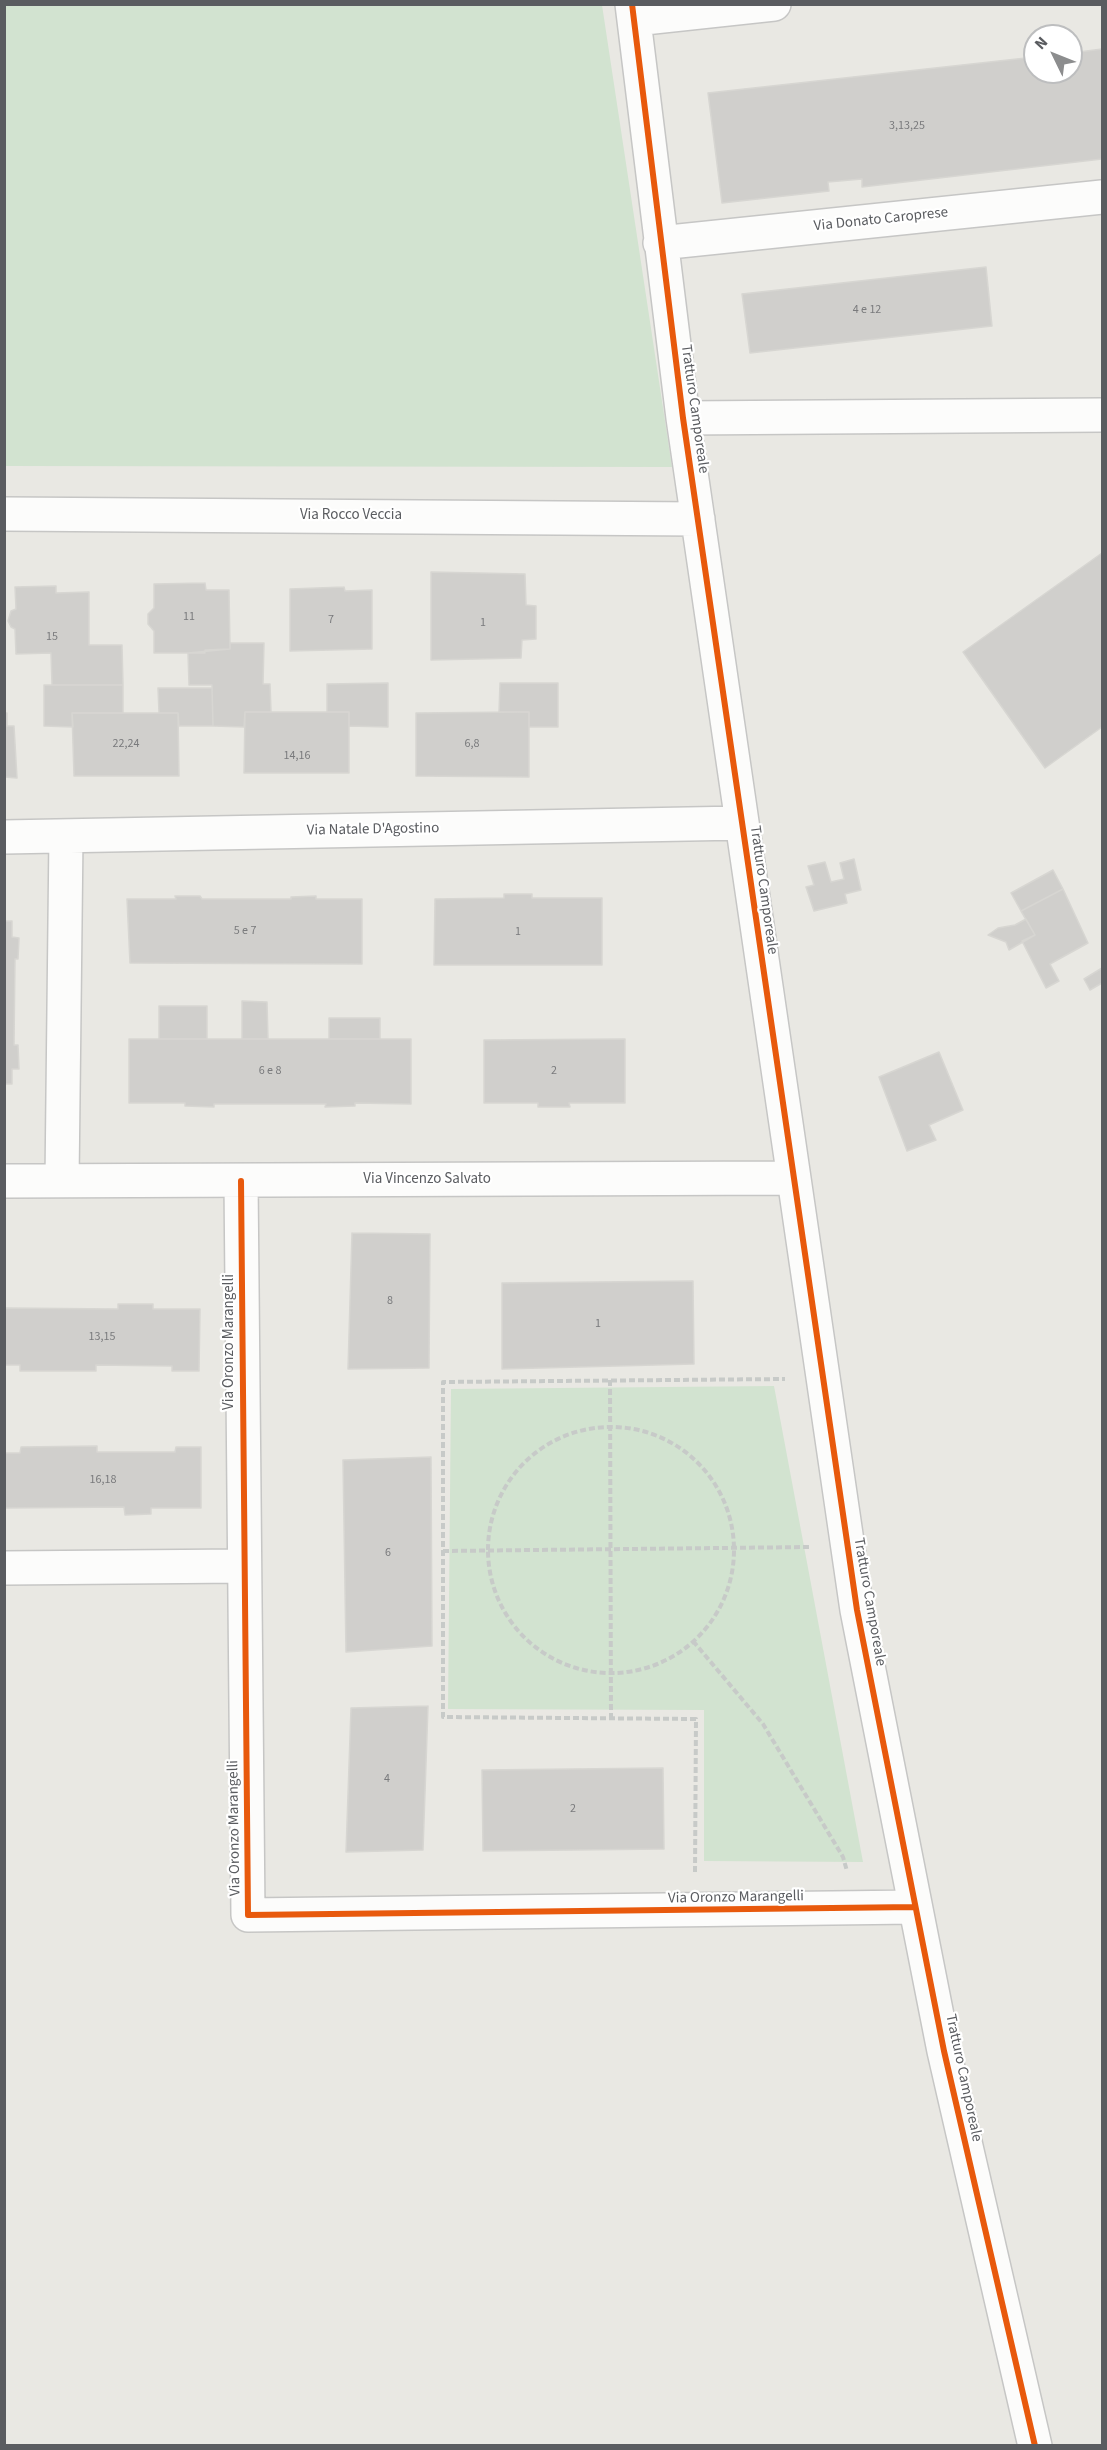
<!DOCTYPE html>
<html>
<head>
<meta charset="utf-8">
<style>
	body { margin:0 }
	#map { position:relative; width:1107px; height:2450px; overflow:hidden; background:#e9e8e3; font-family:"Source Sans 3",sans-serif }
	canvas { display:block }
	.frame { position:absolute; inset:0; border:6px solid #5a5c60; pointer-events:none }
	.north { position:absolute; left:1023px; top:24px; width:60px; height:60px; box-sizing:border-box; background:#fff; border:2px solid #bdbebf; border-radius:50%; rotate:313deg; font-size:16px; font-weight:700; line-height:24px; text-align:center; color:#5a5c60 }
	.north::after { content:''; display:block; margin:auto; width:21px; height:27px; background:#8c8d8e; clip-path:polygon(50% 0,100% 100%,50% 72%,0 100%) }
</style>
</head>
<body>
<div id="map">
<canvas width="1107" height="2450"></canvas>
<div class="frame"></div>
<div class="north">N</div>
</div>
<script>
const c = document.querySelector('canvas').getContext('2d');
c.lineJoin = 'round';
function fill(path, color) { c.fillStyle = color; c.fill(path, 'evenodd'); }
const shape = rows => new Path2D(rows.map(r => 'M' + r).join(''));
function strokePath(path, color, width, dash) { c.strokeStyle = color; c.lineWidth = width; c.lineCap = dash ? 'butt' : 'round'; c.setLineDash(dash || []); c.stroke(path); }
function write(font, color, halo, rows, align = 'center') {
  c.font = font + ' "Source Sans 3",sans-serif'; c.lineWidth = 4.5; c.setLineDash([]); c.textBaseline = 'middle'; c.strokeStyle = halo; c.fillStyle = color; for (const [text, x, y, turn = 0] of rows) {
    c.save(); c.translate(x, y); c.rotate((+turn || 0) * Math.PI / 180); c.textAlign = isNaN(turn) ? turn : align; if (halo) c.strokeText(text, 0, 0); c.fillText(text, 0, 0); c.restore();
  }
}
fill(shape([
	[85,4,602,5,672,467,5,466,5,6],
	[774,1386,863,1862,704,1861,704,1710,448,1709,451,1389]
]), '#d2e3d0');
const building = shape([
	[1102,49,1102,159,862,187,862,179,828,182,829,191,722,203,708,93,1035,57,1035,72,1071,72,1071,53,1102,49],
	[986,267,992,326,750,353,742,294,986,267],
	[1102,553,1102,727,1045,768,963,652,1102,553],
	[431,572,525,574,526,605,536,606,536,639,522,640,521,658,431,660,431,572],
	[205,583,206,590,229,590,230,649,205,650,205,653,154,653,154,631,148,624,148,614,154,608,154,584,205,583],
	[56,586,56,593,89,592,89,645,122,645,123,685,52,685,51,653,16,654,15,629,11,627,8,621,11,611,16,609,15,587,56,586],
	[344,587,345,591,372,590,372,649,290,651,290,589,344,587],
	[230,643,264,643,263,684,270,684,271,712,245,712,244,727,213,726,212,685,189,685,188,653,230,649,230,643],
	[388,683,388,727,349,726,349,712,327,712,327,684,388,683],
	[500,683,558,683,558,727,529,727,529,712,499,712,500,683],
	[44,685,123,685,123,713,72,713,73,727,44,726,44,685],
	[158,688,212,688,213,726,179,726,178,713,159,713,158,688],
	[245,712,349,712,349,773,244,773,245,712],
	[521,712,529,712,529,777,416,776,416,713,521,712],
	[4,713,7,713,7,726,14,726,17,778,4,777,4,713],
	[72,713,178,713,179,776,74,776,72,713],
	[854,859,861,890,845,894,847,903,814,911,806,887,814,885,808,866,825,862,831,882,844,879,840,863,854,859],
	[1053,870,1063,889,1021,911,1011,893,1053,870],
	[1063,889,1088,943,1050,964,1059,981,1046,988,1022,941,1035,935,1021,911,1063,889],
	[504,894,532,894,532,898,602,898,602,965,434,965,435,899,504,898,504,894],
	[175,896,200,896,202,899,291,899,291,897,316,896,316,899,362,899,362,964,130,963,127,899,176,899,175,896],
	[1026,919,1035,935,1009,950,1006,942,988,935,998,928,1015,925,1026,919],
	[4,921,12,921,12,937,19,938,18,959,15,959,14,1045,18,1045,19,1069,12,1069,12,1084,4,1084,4,921],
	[1102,968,1102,983,1090,990,1084,979,1102,968],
	[242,1001,267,1002,268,1039,242,1039,242,1001],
	[159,1006,207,1006,207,1039,159,1039,159,1006],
	[329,1018,380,1018,380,1039,329,1039,329,1018],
	[129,1039,411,1039,411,1104,355,1103,355,1106,325,1107,326,1104,214,1104,214,1107,185,1106,185,1103,129,1103,129,1039],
	[625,1039,625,1103,569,1103,570,1107,538,1107,538,1103,484,1103,484,1040,625,1039],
	[939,1052,963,1110,929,1125,936,1140,907,1151,879,1077,939,1052],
	[352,1233,430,1234,429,1368,348,1369,352,1233],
	[693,1281,694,1364,502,1369,502,1283,693,1281],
	[118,1304,153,1304,153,1309,200,1309,199,1371,172,1371,172,1366,96,1365,96,1371,20,1371,20,1365,4,1365,4,1308,118,1309,118,1304],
	[97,1446,97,1452,175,1452,176,1447,201,1447,201,1508,151,1508,151,1514,125,1515,124,1507,4,1508,4,1453,20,1453,21,1447,97,1446],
	[431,1457,432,1646,346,1652,343,1460,431,1457],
	[428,1706,423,1850,346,1852,351,1708,428,1706],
	[663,1768,664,1849,483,1851,482,1770,663,1768]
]);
fill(building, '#d0cfcc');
strokePath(building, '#d7d6d2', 1.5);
const minor = shape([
	[632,4,683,418,857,1610,944,2051,1035,2446],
	[635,19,774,4],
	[660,243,1102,197],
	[683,418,1102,415],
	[4,514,698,519],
	[4,837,741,823],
	[4,1181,792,1178],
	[62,1181,66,836],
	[241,1181,248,1915,915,1907],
	[4,1568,243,1566]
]);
strokePath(minor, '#c6c6c5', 36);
strokePath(shape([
	[610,1380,611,1718],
	'488 1550a123 123 0 1 1 246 0a123 123 0 1 1-246 0Z',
	[443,1551,811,1547],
	[693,1641,763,1724,843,1857,847,1871],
	[695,1872,696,1719,443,1717,443,1382,785,1379]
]), '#c7cac8', 4, [6, 3]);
strokePath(minor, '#fcfcfb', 33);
strokePath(shape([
	[632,4,683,418,857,1610,944,2051,1035,2446],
	[241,1181,248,1915,915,1907]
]), '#e8590c', 6);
write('12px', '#797a7c', null, [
	["3,13,25",907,126],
	["4 e 12",867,310],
	["11",189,617],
	["7",331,620],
	["1",483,623],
	["15",52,637],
	["22,24",126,744],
	["6,8",472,744],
	["14,16",297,756],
	["5 e 7",245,931],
	["1",518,932],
	["6 e 8",270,1071],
	["2",554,1071],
	["8",390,1301],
	["1",598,1324],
	["13,15",102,1337],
	["16,18",103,1480],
	["6",388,1553],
	["4",387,1779],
	["2",573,1809]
]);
write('15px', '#5a5c60', '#fff', [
	["Via Donato Caroprese",881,220,-6],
	["Tratturo Camporeale",694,409,82],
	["Via Rocco Veccia",351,516],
	["Via Natale D'Agostino",373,830,-1],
	["Tratturo Camporeale",763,890,82],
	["Via Vincenzo Salvato",427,1180],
	["Via Oronzo Marangelli",230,1342,-90],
	["Tratturo Camporeale",869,1602,80],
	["Via Oronzo Marangelli",235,1828,-91],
	["Via Oronzo Marangelli",736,1898,-1],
	["Tratturo Camporeale",963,2078,78]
]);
</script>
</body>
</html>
